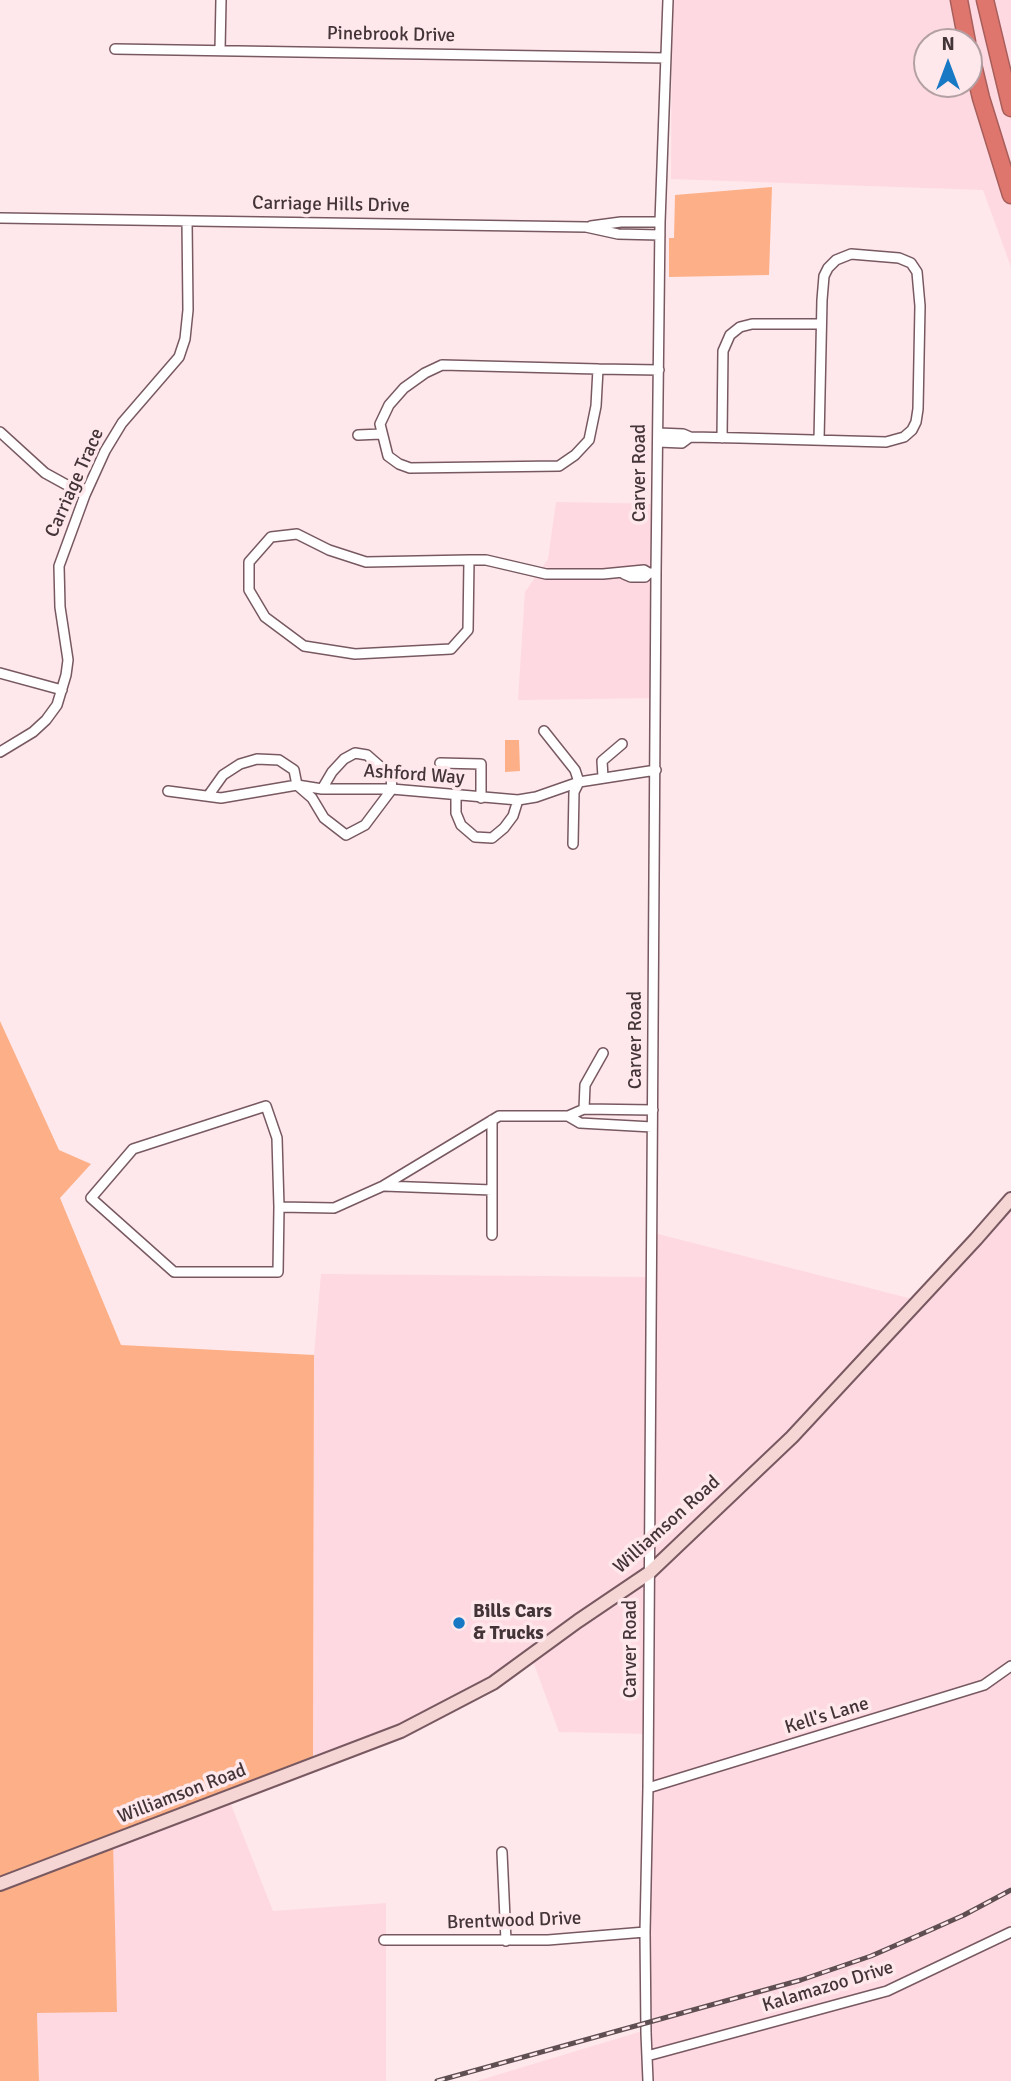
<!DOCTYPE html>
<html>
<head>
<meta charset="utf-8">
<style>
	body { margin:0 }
	#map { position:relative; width:1011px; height:2081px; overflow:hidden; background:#fee8ec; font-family:Signika,sans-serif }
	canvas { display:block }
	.north { position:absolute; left:913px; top:28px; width:70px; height:70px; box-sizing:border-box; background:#fee8ec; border:2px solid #b3a0a4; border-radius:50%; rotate:0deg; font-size:19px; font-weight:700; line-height:28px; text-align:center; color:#433438 }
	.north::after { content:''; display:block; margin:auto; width:24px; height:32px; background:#1778c4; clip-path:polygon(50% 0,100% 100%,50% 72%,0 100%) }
</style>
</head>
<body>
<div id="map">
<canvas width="1011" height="2081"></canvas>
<div class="north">N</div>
</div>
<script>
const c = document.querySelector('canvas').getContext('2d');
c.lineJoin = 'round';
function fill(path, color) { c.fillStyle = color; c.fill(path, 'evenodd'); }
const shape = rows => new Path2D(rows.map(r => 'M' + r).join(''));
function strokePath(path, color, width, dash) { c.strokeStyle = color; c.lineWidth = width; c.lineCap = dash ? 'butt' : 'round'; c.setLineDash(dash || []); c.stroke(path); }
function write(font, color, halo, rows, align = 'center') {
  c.font = font + ' Signika,sans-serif'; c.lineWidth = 7; c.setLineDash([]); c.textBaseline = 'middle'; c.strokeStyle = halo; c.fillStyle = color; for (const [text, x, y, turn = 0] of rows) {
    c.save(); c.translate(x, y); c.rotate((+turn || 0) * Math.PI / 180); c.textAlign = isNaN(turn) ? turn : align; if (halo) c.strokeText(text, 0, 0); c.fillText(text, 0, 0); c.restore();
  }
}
fill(shape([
	[672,0,1011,0,1011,267,983,190,671,179],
	[927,42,969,42,969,84,927,84],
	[556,502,663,504,659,698,518,700,525,592,548,559],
	[1011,1209,1011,2081,477,2081,649,2029,649,1734,559,1732,530,1653,402,1733,313,1764,314,1355,321,1274,648,1277,650,1232,920,1301],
	[230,1802,273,1911,386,1903,386,2081,39,2081,37,2013,117,2012,112,1840]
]), '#fed9e1');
fill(shape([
	[772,187,769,275,669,277,669,238,674,238,675,195],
	[505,740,519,740,520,771,505,772],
	[0,1021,59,1150,91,1164,60,1198,121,1345,314,1355,313,1764,113,1840,117,2012,37,2013,39,2081,0,2081]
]), '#fdb087');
const street = shape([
	[115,49,666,58],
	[220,50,221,0],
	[0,218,586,227,618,234,660,235],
	[591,226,621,222,660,222],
	[442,365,598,369,596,406,589,440,575,455,559,466,410,468,399,464,388,456,380,424,389,405,404,388,425,373,442,365],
	[598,369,659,370],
	[0,432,45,473,85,495],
	[658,433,683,434,690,437,740,438,849,441,886,442,904,437,912,430,916,422,918,409,920,306,917,272,911,263,899,258,851,254,836,260,828,268,824,276,822,300,819,440],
	[358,435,381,434],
	[722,438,723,351,730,335,740,327,752,324,821,324],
	[658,442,682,443,690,437],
	[469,560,468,630,451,649,355,654,304,646,265,617,249,590,249,562,271,537,297,534,329,550,366,562,469,560,486,560,546,574,603,574,644,570,649,573,656,573],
	[624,574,631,577,645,577,649,573],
	[0,673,62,690],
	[544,731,575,770,579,782,574,792,573,844],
	[0,752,33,732,46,720,57,705,66,675,68,660,60,607,59,566,85,495,105,451,122,423,179,357,185,339,188,310,187,221],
	[440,763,481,764,481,798],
	[603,777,602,761,622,744],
	[168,791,221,798,297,785,322,789,392,789,518,800,536,797,579,782,656,770],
	[456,795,456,813,461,825,475,837,492,838,504,828,513,816,518,800],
	[208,796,223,775,240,764,257,759,279,760,294,770,297,785,312,798,324,818,346,835,365,825,392,789,391,777,383,769,367,755,355,753,344,759,332,772,322,789],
	[584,1109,585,1085,603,1053],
	[568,1116,580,1123,652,1127],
	[384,1186,492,1190,492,1120],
	[279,1207,277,1138,266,1106,133,1149,91,1198,174,1272,278,1272,279,1207,334,1208,383,1186,499,1116,568,1116,584,1109,653,1110],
	[492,1235,492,1190],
	[648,1788,984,1685,1011,1666],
	[502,1852,506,1941],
	[384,1940,548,1940,645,1932],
	[647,2056,887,1991,1011,1932],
	[648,2081,646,2033,645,1932,648,1788,656,573,660,222,668,0]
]);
const secondary = shape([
	[0,1884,401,1731,493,1683,578,1621,649,1573,792,1437,976,1239,1011,1199]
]);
const highway = shape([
	[959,0,967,42],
	[985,0,1011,108],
	[969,48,981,98,1011,195]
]);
strokePath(street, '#785961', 12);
strokePath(secondary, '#785961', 16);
strokePath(highway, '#a85f5b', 19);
strokePath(street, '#fff', 9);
strokePath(secondary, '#f5d6d4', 12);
strokePath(highway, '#df766e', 16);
const rail = shape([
	[437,2081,801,1980,871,1956,917,1936,964,1915,1011,1890]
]);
strokePath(rail, '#5f4f53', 5);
strokePath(rail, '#fee8ec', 2.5, [8]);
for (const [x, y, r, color] of [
	[459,1623,7,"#1778c4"]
]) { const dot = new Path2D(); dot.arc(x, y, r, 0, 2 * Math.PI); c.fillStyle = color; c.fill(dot); strokePath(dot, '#fee8ec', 2.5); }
write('19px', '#433438', '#fee8ec', [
	["Pinebrook Drive",391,35,1],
	["Carriage Hills Drive",331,205,1],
	["Carver Road",640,473,-90],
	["Carriage Trace",75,483,-66],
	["Ashford Way",414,775,4],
	["Carver Road",636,1040,-90],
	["Williamson Road",667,1525,-42],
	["Carver Road",631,1649,-90],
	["Kell's Lane",827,1716,-17],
	["Williamson Road",182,1794,-21],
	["Brentwood Drive",514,1921,-2],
	["Kalamazoo Drive",828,1987,-17]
]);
write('bold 19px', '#433438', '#fee8ec', [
	["Bills Cars",473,1612],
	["& Trucks",473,1634]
], 'left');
</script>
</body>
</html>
